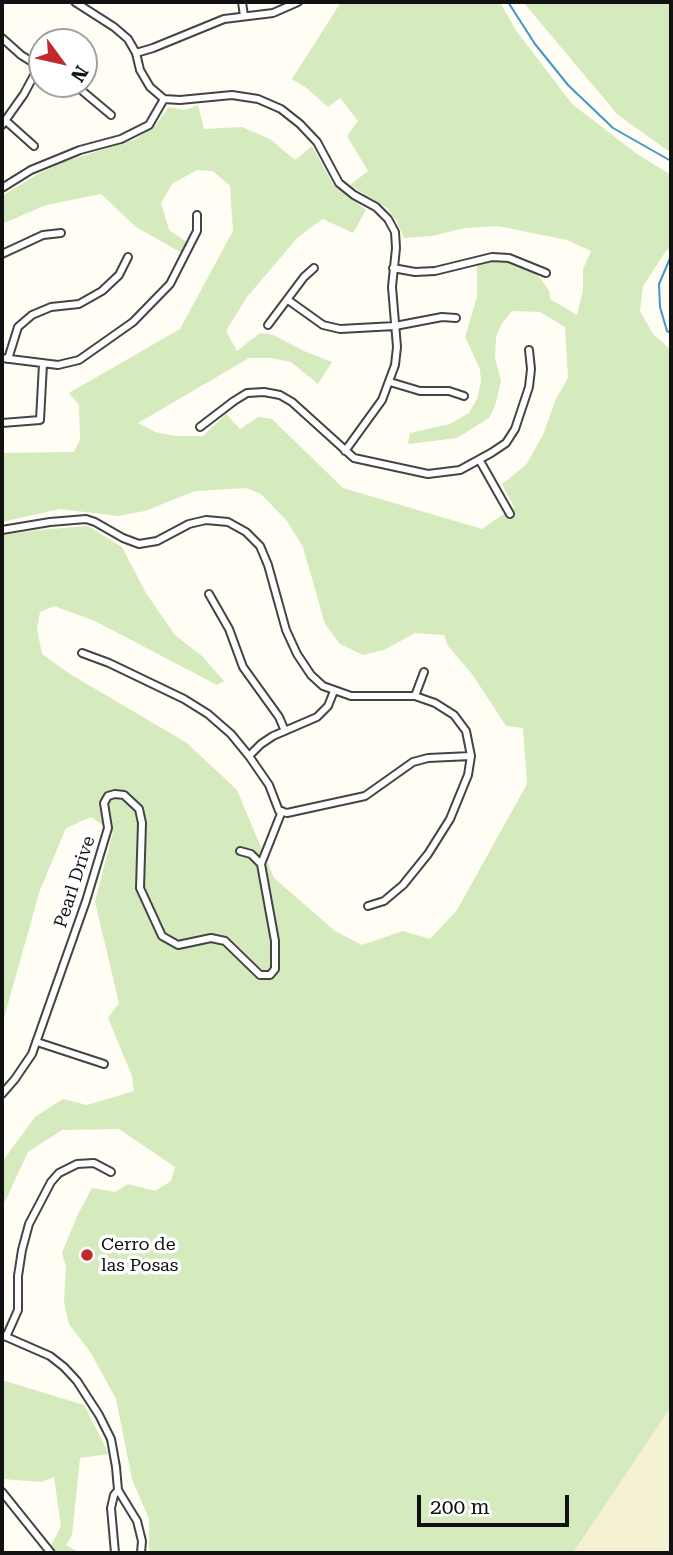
<!DOCTYPE html>
<html>
<head>
<meta charset="utf-8">
<style>
	body { margin:0 }
	#map { position:relative; width:673px; height:1555px; overflow:hidden; background:#fffdf4; font-family:"Roboto Serif",serif }
	canvas { display:block }
	.frame { position:absolute; inset:0; border:4px solid #111; pointer-events:none }
	.north { position:absolute; left:28px; top:28px; width:70px; height:70px; box-sizing:border-box; background:#fff; border:2px solid #a0a0a0; border-radius:50%; rotate:123deg; font-size:19px; font-weight:700; line-height:28px; text-align:center; color:#111 }
	.north::after { content:''; display:block; margin:auto; width:24px; height:32px; background:#c22830; clip-path:polygon(50% 0,100% 100%,50% 72%,0 100%) }
	.scale { position:absolute; left:417px; top:1495px; width:152px; height:32px; box-sizing:border-box; border:4px solid #111; border-top:0; padding-left:9px; font-size:21px; line-height:24px; white-space:nowrap; color:#111; -webkit-text-stroke:5px #fff; paint-order:stroke }
</style>
</head>
<body>
<div id="map">
<canvas width="673" height="1555"></canvas>
<div class="frame"></div>
<div class="north">N</div>
<div class="scale">200 m</div>
</div>
<script>
const c = document.querySelector('canvas').getContext('2d');
c.lineJoin = 'round';
function fill(path, color) { c.fillStyle = color; c.fill(path, 'evenodd'); }
const shape = rows => new Path2D(rows.map(r => 'M' + r).join(''));
function strokePath(path, color, width, dash) { c.strokeStyle = color; c.lineWidth = width; c.lineCap = dash ? 'butt' : 'round'; c.setLineDash(dash || []); c.stroke(path); }
function write(font, color, halo, rows, align = 'center') {
  c.font = font + ' "Roboto Serif",serif'; c.lineWidth = 7; c.setLineDash([]); c.textBaseline = 'middle'; c.strokeStyle = halo; c.fillStyle = color; for (const [text, x, y, turn = 0] of rows) {
    c.save(); c.translate(x, y); c.rotate((+turn || 0) * Math.PI / 180); c.textAlign = isNaN(turn) ? turn : align; if (halo) c.strokeText(text, 0, 0); c.fillText(text, 0, 0); c.restore();
  }
}
fill(shape([
	[671,1407,671,1553,573,1553]
]), '#f5f2d4');
fill(shape([
	[341,2,500,2,515,29,572,104,637,154,671,175,671,247,666,251,643,286,640,311,653,334,671,350,671,1407,573,1553,149,1553,149,1519,132,1479,116,1399,91,1353,69,1324,64,1302,66,1267,62,1253,78,1214,92,1188,115,1192,128,1184,155,1191,171,1181,175,1167,119,1129,62,1130,28,1152,2,1208,2,1162,35,1117,63,1099,87,1105,134,1091,132,1076,108,1018,119,1003,95,902,113,832,91,817,66,828,40,890,2,1025,2,535,39,530,88,526,122,547,146,593,175,635,202,656,224,681,217,685,95,621,54,606,40,612,37,629,42,654,70,674,187,743,237,790,274,878,335,931,362,945,403,931,430,939,457,910,527,784,523,728,506,726,472,674,448,646,444,635,415,633,386,649,363,655,340,644,325,624,303,547,287,521,261,494,246,488,195,491,145,511,118,516,60,509,2,522,2,453,74,452,80,440,79,405,69,393,180,329,233,231,230,186,213,171,197,170,172,184,161,203,169,230,188,243,182,253,136,227,101,194,46,205,2,224,2,196,38,174,66,161,134,140,155,126,169,107,185,110,198,105,204,129,242,127,270,139,295,160,312,146,333,184,366,210,353,233,323,219,298,237,247,297,226,331,237,351,260,333,273,335,304,351,332,362,318,384,291,362,271,358,249,358,138,423,155,432,175,436,203,436,226,414,240,429,258,417,272,419,343,488,482,529,514,507,502,484,526,465,543,435,556,399,568,378,565,327,540,312,512,311,502,323,496,337,495,358,501,381,495,406,489,418,457,438,408,444,410,433,450,424,469,413,477,399,481,381,480,369,465,337,477,297,477,265,489,261,504,261,520,264,536,272,549,291,550,299,577,315,583,290,583,269,591,251,567,240,498,226,465,228,432,236,404,238,396,220,387,208,350,185,368,171,347,136,358,121,340,98,328,107,305,87,292,79],
	[523,2,671,2,671,153,618,115],
	[2,1380,84,1405,109,1454,80,1458,72,1535,66,1545,80,1553,59,1553,50,1548,61,1526,54,1477,42,1482,2,1479]
]), '#d5eabd');
strokePath(shape([
	[508,2,535,44,568,85,613,128,671,161],
	[671,256,659,284,660,307,667,331,671,333]
]), '#4096cd', 2);
const minor = shape([
	[75,2,114,27,128,39,136,53,140,70,150,87,164,99],
	[242,2,244,16],
	[2,38,21,55,40,67],
	[136,53,153,48,224,19,273,13,298,2],
	[74,84,111,115],
	[164,99,180,100,232,95,258,99,281,109,300,124,317,142,339,183,354,195,376,207,388,219,395,232,396,248,392,287,397,347,395,365,382,400,345,451],
	[6,121,34,146],
	[2,125,24,94,39,66],
	[2,188,31,170,80,150,121,139,149,125,164,99],
	[2,254,43,235,61,233],
	[393,268,415,272,435,271,492,257,509,258,546,273],
	[288,300,323,325,340,329,395,326,442,317,456,318],
	[268,325,304,277,314,268],
	[2,358,58,365,79,360,133,322,170,284,197,231,197,215],
	[8,359,18,327,32,315,51,307,79,304,102,291,119,275,128,257],
	[390,382,420,391,449,391,464,396],
	[2,423,40,420,43,364],
	[200,427,234,401,247,393,264,392,280,395,292,402,354,458,428,474,460,470,491,453,506,443,515,429,529,387,531,369,529,350],
	[480,461,510,514],
	[2,530,50,522,86,519,95,522,123,538,139,544,157,541,189,524,206,520,228,522,246,532,260,546,268,565,286,630,297,654,311,675,323,686,351,696,415,696,435,703,454,715,466,731,471,756,468,775,450,819,428,854,403,885,384,901,368,906],
	[209,594,229,629,243,667,279,717,285,731],
	[82,653,109,663,184,699,208,714,231,734,249,756,269,785,279,811,287,813,365,796,413,762,428,758,471,756],
	[415,696,424,672],
	[249,756,261,744,273,736,317,717,328,706,334,691],
	[240,851,251,854,261,864],
	[37,1042,104,1064],
	[2,1094,15,1079,32,1054,86,901,108,828,104,803,108,796,115,794,124,795,139,809,142,823,140,888,162,936,178,945,211,938,225,941,260,975,270,975,275,969,275,941,261,864,282,811],
	[2,1335,50,1356,64,1367,77,1381,99,1415,111,1439,116,1467,118,1490,114,1495,111,1508,115,1553],
	[6,1337,18,1310,18,1276,22,1250,29,1224,51,1182,59,1173,77,1164,94,1163,111,1172],
	[118,1490,137,1521,142,1541,141,1553],
	[2,1492,51,1553]
]);
strokePath(minor, '#444', 10);
strokePath(minor, '#fff', 6);
for (const [x, y, r, color] of [
	[87,1255,7,"#c22830"]
]) { const dot = new Path2D(); dot.arc(x, y, r, 0, 2 * Math.PI); c.fillStyle = color; c.fill(dot); strokePath(dot, '#fff', 2.5); }
write('18px', '#111', '#fff', [
	["Pearl Drive",75,882,-72]
]);
write('18px', '#111', '#fff', [
	["Cerro de",101,1245],
	["las Posas",101,1266]
], 'left');
</script>
</body>
</html>
